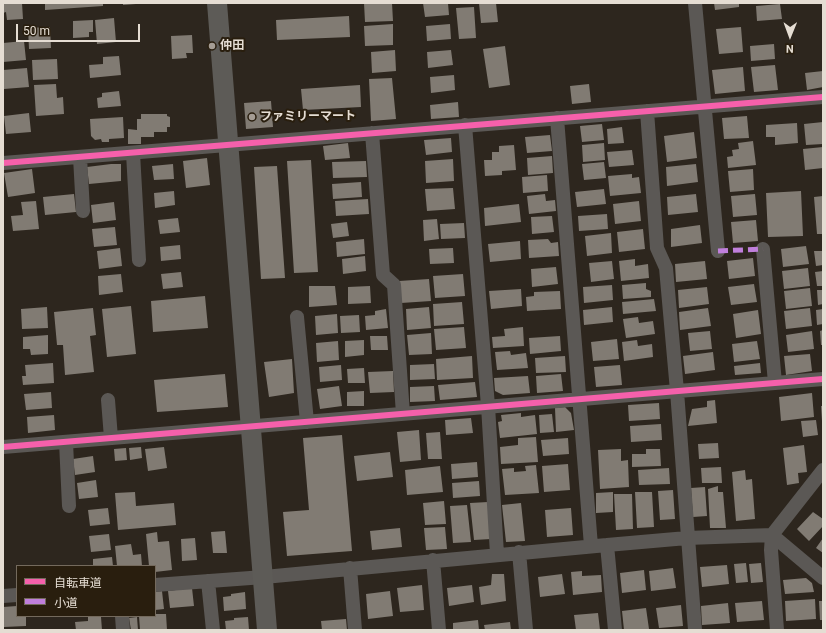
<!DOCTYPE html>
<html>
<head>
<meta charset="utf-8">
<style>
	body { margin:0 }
	#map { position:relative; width:826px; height:633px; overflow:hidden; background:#2d261e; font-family:Roboto,"Noto Sans JP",sans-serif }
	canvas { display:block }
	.frame { position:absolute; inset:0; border:4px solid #e5ddd3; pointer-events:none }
	.legend { position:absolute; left:16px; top:565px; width:140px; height:52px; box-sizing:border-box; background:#291e0e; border:1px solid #746a5d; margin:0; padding:5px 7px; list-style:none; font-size:12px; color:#e5ddd3 }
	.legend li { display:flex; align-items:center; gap:8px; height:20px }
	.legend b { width:20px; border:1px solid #746a5d }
	.north { position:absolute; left:770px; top:16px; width:40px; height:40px; -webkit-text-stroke:3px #291e0e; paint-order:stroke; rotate:181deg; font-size:11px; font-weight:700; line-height:16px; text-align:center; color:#e5ddd3 }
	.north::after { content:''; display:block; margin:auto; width:14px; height:18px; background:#e5ddd3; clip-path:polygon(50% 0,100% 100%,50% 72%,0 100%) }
	.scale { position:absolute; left:16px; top:24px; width:124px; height:18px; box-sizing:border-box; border:2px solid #e5ddd3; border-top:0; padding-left:5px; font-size:12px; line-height:14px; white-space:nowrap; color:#e5ddd3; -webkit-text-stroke:3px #291e0e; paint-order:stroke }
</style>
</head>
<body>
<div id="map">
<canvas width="826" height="633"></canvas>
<div class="frame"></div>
<ul class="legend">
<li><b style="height:5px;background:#f560ab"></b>自転車道</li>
<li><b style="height:5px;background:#c07fdc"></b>小道</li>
</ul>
<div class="north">N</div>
<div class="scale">50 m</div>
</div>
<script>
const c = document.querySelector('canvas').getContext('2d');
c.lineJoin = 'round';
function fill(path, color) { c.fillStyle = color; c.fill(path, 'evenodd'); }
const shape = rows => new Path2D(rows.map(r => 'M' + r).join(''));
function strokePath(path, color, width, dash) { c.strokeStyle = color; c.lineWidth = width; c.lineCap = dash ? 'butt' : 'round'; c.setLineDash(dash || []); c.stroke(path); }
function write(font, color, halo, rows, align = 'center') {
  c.font = font + ' Roboto,"Noto Sans JP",sans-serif'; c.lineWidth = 4; c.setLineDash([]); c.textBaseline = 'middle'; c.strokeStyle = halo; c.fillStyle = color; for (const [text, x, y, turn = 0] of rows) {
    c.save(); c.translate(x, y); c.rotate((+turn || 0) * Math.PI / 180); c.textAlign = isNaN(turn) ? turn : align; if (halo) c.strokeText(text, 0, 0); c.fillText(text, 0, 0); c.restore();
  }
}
fill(shape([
	[3,3,22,3,23,19,7,20,6,12,3,13],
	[45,3,103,3,103,6,45,10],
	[123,3,136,3,136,4,123,5],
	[364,3,392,3,393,21,365,22],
	[423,3,448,3,449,15,425,17],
	[479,3,496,3,498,22,481,23],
	[714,3,739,3,739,7,715,10],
	[780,4,782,19,757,21,756,6],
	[474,7,476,38,459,39,456,8],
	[349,16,350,37,277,40,276,20],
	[114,18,116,42,97,44,95,20],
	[93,20,93,32,89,32,89,37,73,38,73,21],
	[393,24,393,45,365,46,364,26],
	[450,24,451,39,427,41,426,26],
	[50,27,51,48,29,49,28,28],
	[741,27,743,52,719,54,716,29],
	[192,35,193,53,186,53,187,58,172,59,171,36],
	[24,41,26,60,3,62,3,43],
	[774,44,775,59,751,61,750,46],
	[505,46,510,85,489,88,483,49],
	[395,50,396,71,372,73,371,52],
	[451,50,453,65,428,68,427,52],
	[119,56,121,75,90,78,89,65,103,64,103,57],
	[57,59,58,79,33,80,32,60],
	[775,65,778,90,754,92,751,67],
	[743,67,745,91,715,94,712,70],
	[27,68,29,87,4,89,3,70],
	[823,71,823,87,807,90,805,73],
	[454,75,455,90,431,93,430,77],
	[392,78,396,119,371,121,369,79],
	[56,84,57,98,63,97,64,114,36,116,34,85],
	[589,84,591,102,572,104,570,86],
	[360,85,361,107,303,110,301,89],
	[119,91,121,106,98,108,97,98,102,97,102,93],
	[271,101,273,127,246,129,244,103],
	[458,102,459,117,431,119,430,105],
	[29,113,31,132,6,134,4,116],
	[141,114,167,114,167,116,170,117,170,127,167,127,167,132,154,132,154,137,141,137,141,144,128,144,128,129,137,130,137,119,141,119],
	[747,116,749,138,724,139,722,118],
	[123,117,124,138,109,139,109,142,102,142,101,139,95,140,91,136,90,119],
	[823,122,823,144,806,145,804,124],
	[797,123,798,143,775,145,775,137,766,137,766,125],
	[602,124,604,140,582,142,580,126],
	[622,127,624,143,608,144,607,129],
	[694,132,697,158,667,162,664,136],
	[550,135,552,151,527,153,525,137],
	[451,138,452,152,426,155,424,140],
	[753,141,756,165,728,168,727,157,733,156,732,150,739,149,738,143],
	[348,143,350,158,325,160,323,146],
	[604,143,605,160,583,162,582,145],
	[514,145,516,170,502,171,502,175,485,176,484,160,492,160,492,152,499,152,499,146],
	[823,147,823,168,805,170,803,149],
	[632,150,634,165,609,167,607,152],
	[552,156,553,173,528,175,527,158],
	[207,158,210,185,186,188,183,161],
	[453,159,454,181,426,183,425,161],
	[311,160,318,272,294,273,287,161],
	[366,161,367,177,333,178,332,162],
	[604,162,606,178,584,180,582,164],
	[111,164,121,164,121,181,89,184,87,167],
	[173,164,174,179,154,180,152,166],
	[696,164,698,182,667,186,666,167],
	[277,166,285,278,261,279,254,167],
	[32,169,35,193,8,197,4,173],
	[753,169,754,190,730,192,728,171],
	[632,174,632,178,639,177,641,193,610,196,608,176],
	[547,175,548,191,523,193,522,177],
	[361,182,362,197,333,199,332,184],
	[453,188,455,209,427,211,425,189],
	[604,189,606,204,577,207,575,192],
	[174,191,175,205,155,208,154,193],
	[801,191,803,236,768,237,766,193],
	[74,194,76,212,45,215,43,197],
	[545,194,546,201,555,200,556,211,529,214,527,196],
	[696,194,698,212,668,215,667,197],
	[755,194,757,215,733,217,731,196],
	[823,196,823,234,817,234,814,197],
	[368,199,369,214,336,216,335,201],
	[36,201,39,229,13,231,11,216,23,215,21,202],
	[639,201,641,221,615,224,613,204],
	[114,202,116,220,93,223,91,205],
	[519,204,521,222,485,226,484,208],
	[607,214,608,229,579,231,578,216],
	[552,216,554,232,532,234,531,217],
	[178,218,180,232,160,234,158,220],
	[437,219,439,239,424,241,423,220],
	[756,220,758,241,733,243,731,222],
	[347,222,349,236,333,238,331,224],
	[464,223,465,238,441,239,440,224],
	[700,225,702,243,671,247,671,229],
	[115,227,117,245,94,247,92,229],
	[643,229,645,249,619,252,617,232],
	[611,233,612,253,587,256,585,236],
	[364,239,365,254,337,257,336,242],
	[548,239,551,243,558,242,559,256,529,258,528,240],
	[520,241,521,259,490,262,488,244],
	[180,245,181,259,161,261,160,247],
	[806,246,809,264,783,267,781,249],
	[120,248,122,266,99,269,97,251],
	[453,248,454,263,430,264,429,249],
	[814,251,823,251,823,265,816,266],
	[365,256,366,271,343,274,342,259],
	[753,258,755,276,729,279,727,261],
	[635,259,635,266,648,264,649,278,621,281,619,261],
	[612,261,614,279,591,282,589,263],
	[705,261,707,279,676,282,675,264],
	[556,267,558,284,532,287,531,269],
	[808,268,810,286,784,289,782,271],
	[823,271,823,286,817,286,815,272],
	[181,272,183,287,163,289,161,274],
	[121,274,123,292,99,295,98,276],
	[463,274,465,296,435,298,433,276],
	[429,279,431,301,401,303,399,281],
	[646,283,646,289,651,291,651,297,623,299,622,285],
	[754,284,757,302,731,305,728,287],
	[612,285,613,300,584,303,583,287],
	[309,286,335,286,337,305,309,307],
	[370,286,371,303,348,304,348,287],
	[707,287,709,304,679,308,678,290],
	[810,288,812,306,786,309,784,291],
	[521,289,522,306,491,309,489,291],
	[817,290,823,290,823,304,818,305],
	[560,291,561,309,527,311,526,297,534,296,534,292],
	[205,296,208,328,153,332,151,301],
	[654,299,656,311,623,314,622,302],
	[462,302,464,324,434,326,433,304],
	[131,306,136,354,107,357,102,309],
	[47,307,48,328,22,329,21,309],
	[429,307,431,328,407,330,406,309],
	[612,307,613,322,584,325,583,310],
	[93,308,96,335,90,336,94,372,65,375,63,345,57,345,54,312],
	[708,308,711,326,680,330,679,312],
	[810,308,812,326,786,329,784,311],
	[386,309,388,328,366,330,365,316,375,315,375,311],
	[823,309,823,324,817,325,816,310],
	[758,310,761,334,736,338,733,314],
	[337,314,338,333,316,335,315,316],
	[359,315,360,332,341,333,340,316],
	[638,317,639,323,653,321,655,334,626,338,623,319],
	[464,327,466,348,436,350,434,329],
	[523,327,524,346,493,348,492,337,505,336,504,329],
	[823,330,823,345,821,345,820,331],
	[710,331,712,349,690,351,688,333],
	[812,331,814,349,788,352,786,335],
	[431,333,432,354,409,355,407,335],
	[48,335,48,354,31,355,30,349,23,349,23,337],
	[370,336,387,336,388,350,371,350],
	[560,336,561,351,530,354,529,338],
	[617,339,619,359,593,361,591,342],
	[364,340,364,355,345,357,345,341],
	[637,340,638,346,652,344,653,357,624,361,622,342],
	[338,341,339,360,317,362,316,343],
	[757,341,760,359,734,362,732,344],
	[510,351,511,355,526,353,528,368,497,370,495,352],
	[713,352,715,370,685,374,683,356],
	[810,354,812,371,786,375,784,356],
	[472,356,473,378,437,380,436,359],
	[565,356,566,372,536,373,535,358],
	[292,359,294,393,269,397,264,362],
	[53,363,54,383,23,385,22,376,26,376,25,365],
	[760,363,761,373,735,375,734,366],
	[434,364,435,379,410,380,410,365],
	[341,365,342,380,320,382,319,367],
	[620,365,622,385,596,387,594,367],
	[364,368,365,383,348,383,347,369],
	[393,371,394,392,370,393,368,372],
	[225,374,228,407,157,412,154,380],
	[561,374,563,391,537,393,536,376],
	[528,376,530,393,503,395,495,391,494,378],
	[475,382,477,397,440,400,438,385],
	[339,386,342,406,320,409,317,389],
	[434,386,435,401,410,402,410,387],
	[364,391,364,406,347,406,347,392],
	[51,392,52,408,26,410,24,394],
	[812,393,814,417,781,421,779,397],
	[715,400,717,423,688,426,692,409,707,407,707,401],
	[659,403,660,419,629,421,628,405],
	[821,406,823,406,823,421,822,421],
	[565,407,571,413,574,430,556,432,555,408],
	[521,413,521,417,535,415,537,434,500,438,498,422,502,421,501,415],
	[552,414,554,432,540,433,539,415],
	[54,415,55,430,28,433,27,417],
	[471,418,473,433,446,435,445,420],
	[816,420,818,435,803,437,801,421],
	[661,424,662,440,631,442,630,426],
	[419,430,421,460,400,462,397,432],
	[440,432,442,459,428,459,426,433],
	[342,435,352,551,287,556,283,512,309,510,303,438],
	[536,437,538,462,501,464,500,447,518,445,518,438],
	[568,438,569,454,543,456,541,440],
	[718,443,719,458,699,459,698,444],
	[804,445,807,472,798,473,799,483,787,485,783,448],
	[141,447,142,458,130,460,129,448],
	[164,447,167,468,148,471,145,449],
	[126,448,127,460,115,461,114,449],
	[621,449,621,461,628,460,629,487,600,489,598,450],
	[646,449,660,449,661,466,632,467,632,454,646,454],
	[390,452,393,477,357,481,354,456],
	[93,456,95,472,75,475,73,459],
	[477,462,478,477,452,479,451,464],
	[568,464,570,490,544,492,542,466],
	[536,465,539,493,505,495,502,469,514,468,514,472,526,471,525,466],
	[440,466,443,492,407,495,405,470],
	[721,467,722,483,702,483,701,468],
	[669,468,670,484,639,485,638,470],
	[745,470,746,480,752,479,755,519,736,521,732,472],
	[96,480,98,497,79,499,77,483],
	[479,481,480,496,453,498,452,483],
	[718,486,718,492,723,492,726,528,710,528,708,489],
	[705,487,707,516,693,517,691,488],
	[673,490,675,519,660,520,658,491],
	[135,492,136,506,174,503,176,525,118,530,115,493],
	[613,492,613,512,596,513,596,493],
	[635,492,652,492,654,527,637,528],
	[614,494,632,494,633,529,616,530],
	[444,501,446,524,425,525,423,503],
	[488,502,491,539,474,540,470,503],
	[521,503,525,541,506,542,502,505],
	[467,505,471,542,453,543,450,506],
	[108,508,110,524,90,526,88,510],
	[571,508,573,535,547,537,545,510],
	[813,512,823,519,823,526,809,541,797,529],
	[445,527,447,549,426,550,424,528],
	[400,528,402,547,372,550,370,531],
	[225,531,227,553,213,553,211,532],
	[157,532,158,542,169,541,172,570,155,572,155,566,149,566,146,534],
	[109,534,111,550,91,552,89,536],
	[195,538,197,560,182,561,181,539],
	[823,538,823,553,816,548],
	[131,544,133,555,141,554,142,566,117,566,115,546],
	[112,557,113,566,93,566,93,559],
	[746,563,748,582,736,583,734,564],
	[761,563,763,582,751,583,749,564],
	[727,565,729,584,702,587,700,567],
	[673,568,676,588,651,591,649,571],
	[644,570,646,590,622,593,620,573],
	[582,571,582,576,601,575,602,592,573,595,571,572],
	[492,574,504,574,506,601,481,605,479,587,491,585],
	[562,574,565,594,540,597,538,577],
	[806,578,812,583,814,592,785,594,783,580],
	[422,585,424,610,400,612,397,588],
	[472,585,474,602,449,606,447,588],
	[192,588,194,606,170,608,168,591],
	[162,591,164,609,155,610,155,592],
	[390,591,393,616,368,619,366,594],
	[245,592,246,609,224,611,223,597,231,596,231,594],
	[815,599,816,619,786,621,785,601],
	[762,601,764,620,737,622,735,603],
	[819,601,823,601,823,620,820,620],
	[728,603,730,623,702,625,701,606],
	[681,605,683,626,659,628,656,608],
	[17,606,17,616,26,616,26,626,4,627,3,607],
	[646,608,649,629,624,630,622,611],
	[598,613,600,630,576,630,574,615],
	[155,614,166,614,167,630,140,630,139,616,155,616],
	[88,617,101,617,102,630,76,630,75,622,88,621],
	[137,617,138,630,131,630,129,618],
	[248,617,249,630,226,630,225,621,234,620,234,618],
	[346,619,347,630,322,630,321,621],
	[478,620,479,630,453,630,453,623],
	[510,622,511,630,485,630,484,625]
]), '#817b73');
strokePath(shape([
	[695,3,718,251],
	[647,111,657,248,666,268,677,391,695,630],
	[557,118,591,546],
	[465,125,488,406,497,554],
	[372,133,383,275,394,285,403,414],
	[133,153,139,260],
	[80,157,83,211],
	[3,163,823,97],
	[763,249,775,383],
	[297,317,307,422],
	[108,400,111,438],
	[66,442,69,506],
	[3,447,823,379],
	[607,545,615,630],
	[519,552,526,630],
	[433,560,439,630],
	[350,568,355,630],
	[208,581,213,630],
	[155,585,264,577,607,545,687,538,772,535,823,578],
	[3,596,17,595],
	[122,616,123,630],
	[777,630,771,550,772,535,823,470]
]), '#5b5855', 14);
strokePath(shape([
	[217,3,267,630]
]), '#5d5b57', 20);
strokePath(shape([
	[718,251,763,249]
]), '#c07fdc', 5, [10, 5]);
strokePath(shape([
	[3,163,823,97],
	[3,447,823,379]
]), '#f560ab', 6);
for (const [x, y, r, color] of [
	[212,46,4,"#a59d94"],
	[252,117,4,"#a59d94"]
]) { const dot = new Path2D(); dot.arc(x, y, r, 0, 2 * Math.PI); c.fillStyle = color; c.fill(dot); strokePath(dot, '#291e0e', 1.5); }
write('bold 12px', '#e5ddd3', '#291e0e', [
	["仲田",220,46],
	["ファミリーマート",260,117]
], 'left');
</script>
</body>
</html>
